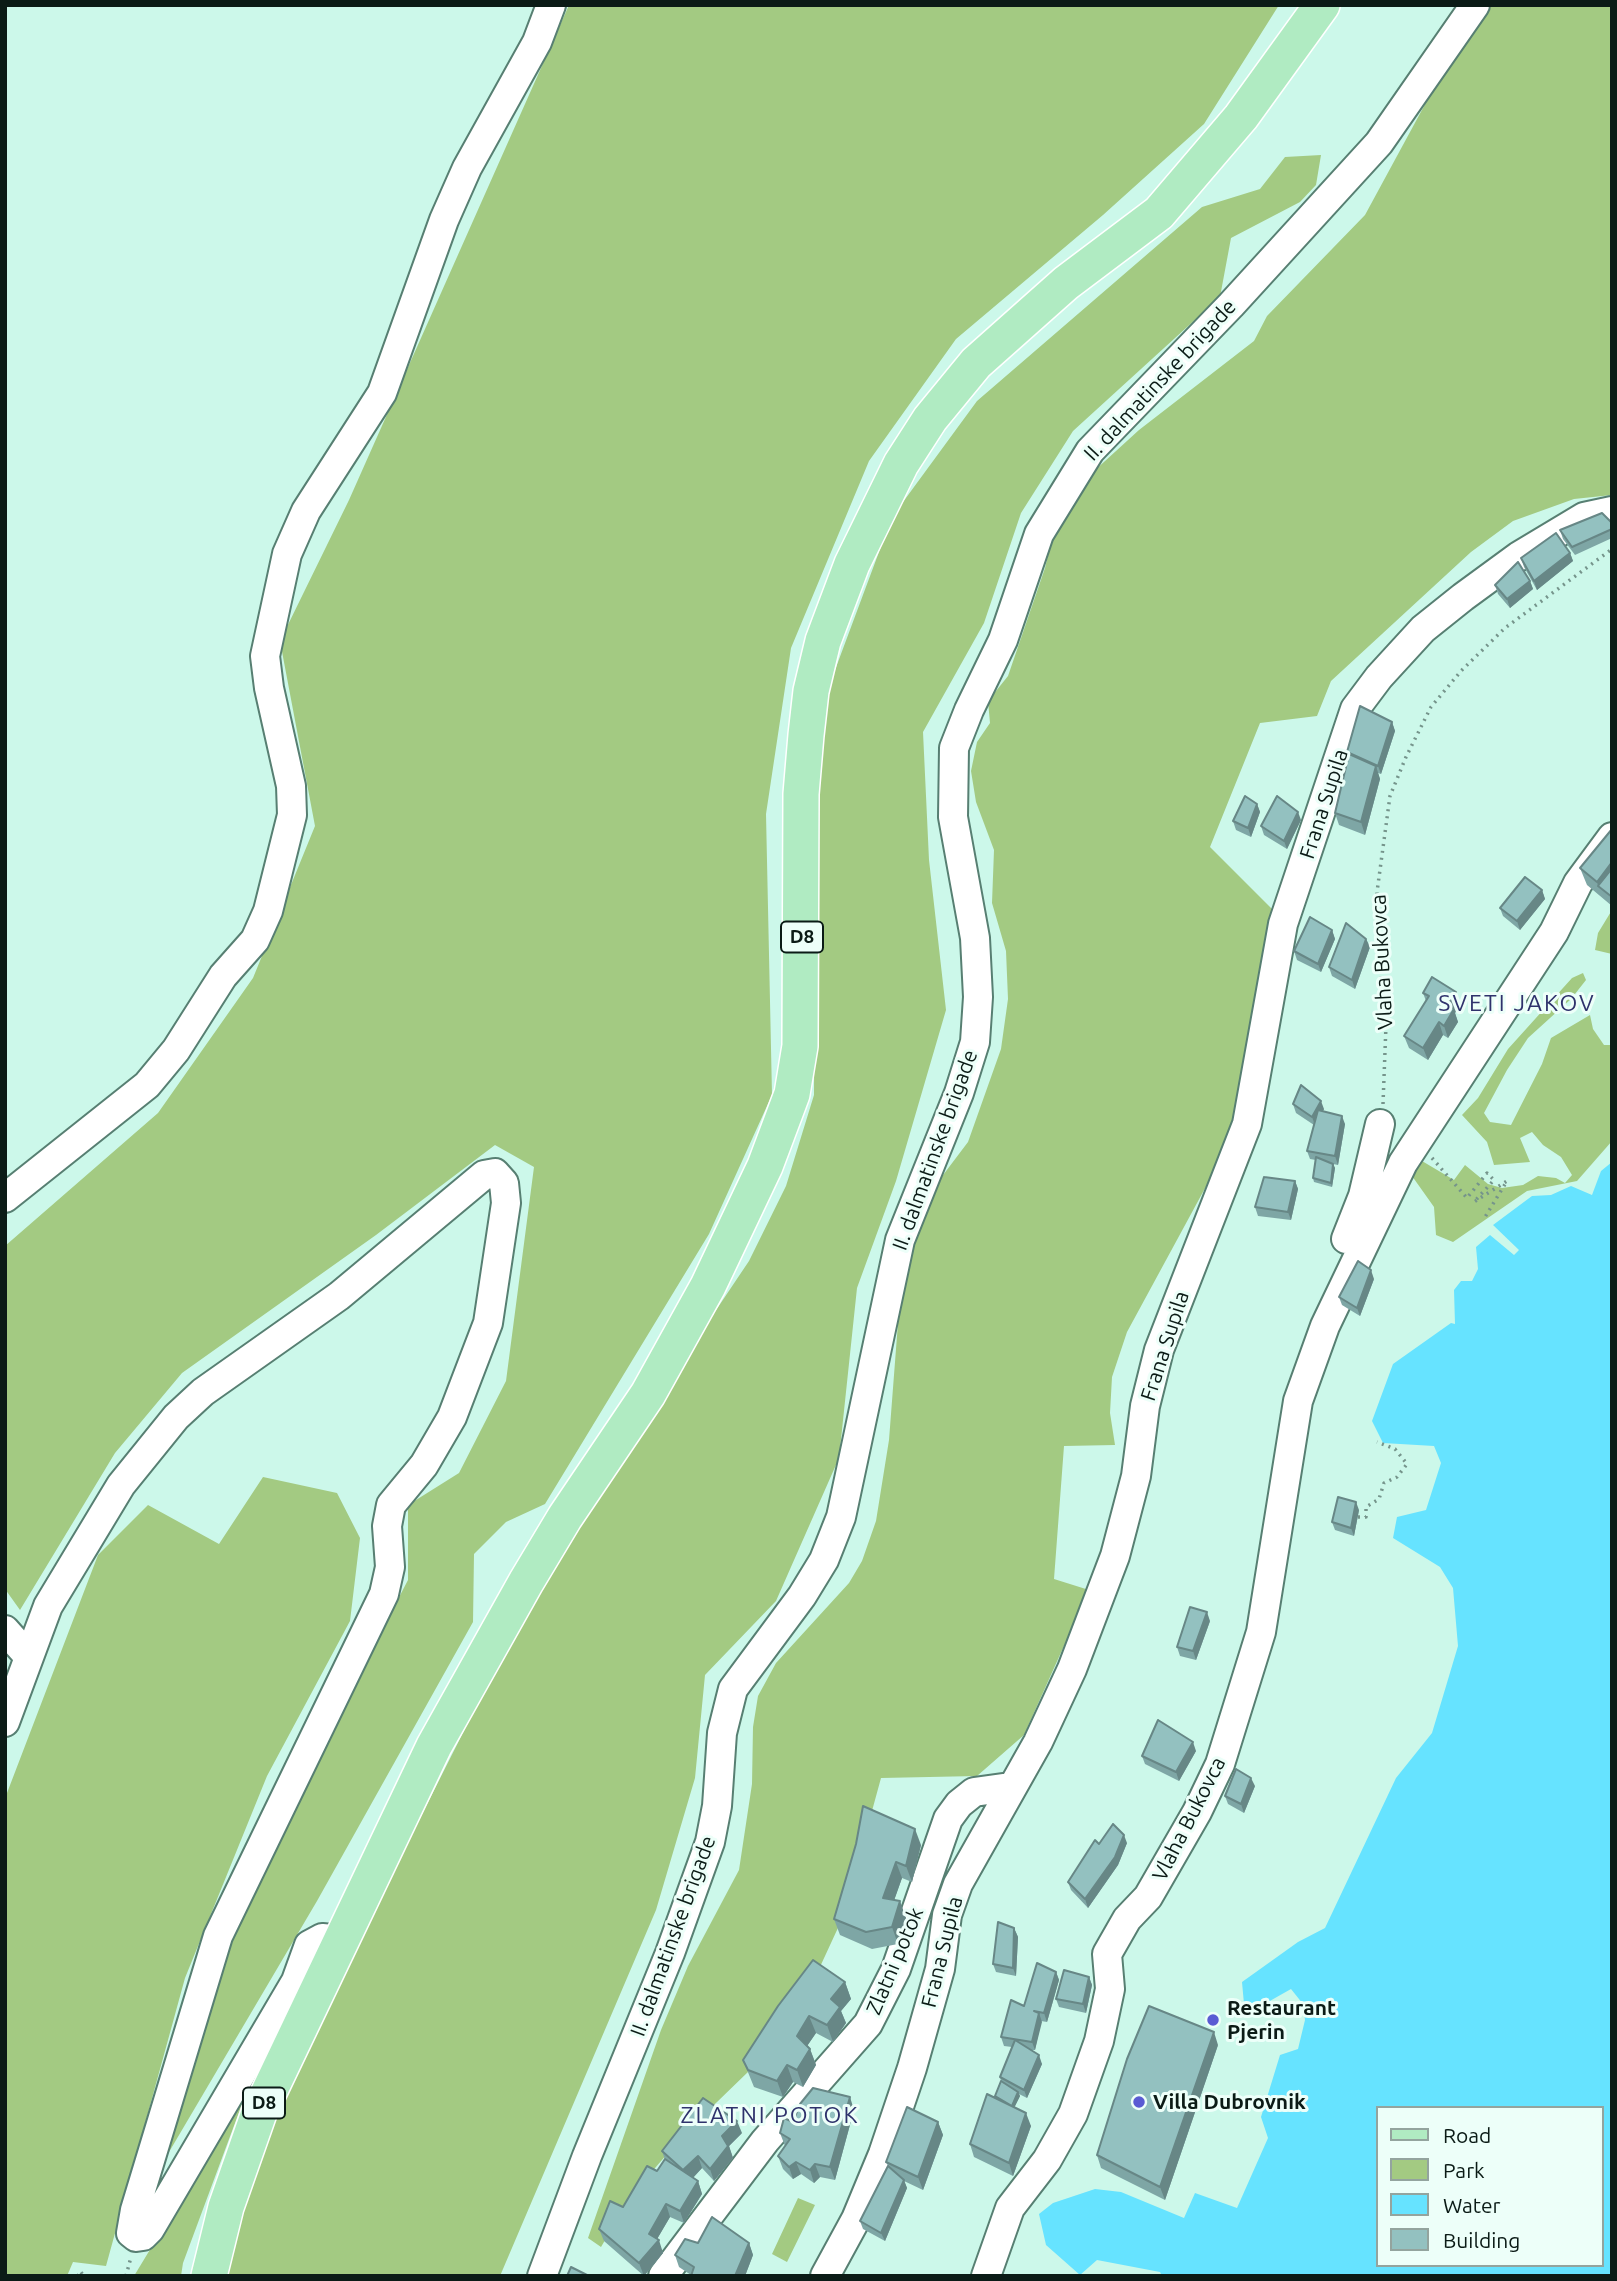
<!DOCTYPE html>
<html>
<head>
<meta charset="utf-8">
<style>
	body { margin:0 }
	#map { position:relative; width:1617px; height:2281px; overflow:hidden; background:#ccf8ea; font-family:Ubuntu,sans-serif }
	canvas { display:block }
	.frame { position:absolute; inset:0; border:7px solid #0b1b16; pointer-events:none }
	.legend { position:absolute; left:1376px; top:2106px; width:228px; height:161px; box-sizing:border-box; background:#edfff9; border:2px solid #93a49e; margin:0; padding:9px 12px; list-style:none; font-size:21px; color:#0b1b16 }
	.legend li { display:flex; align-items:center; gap:14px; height:35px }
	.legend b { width:35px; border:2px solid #93a49e }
</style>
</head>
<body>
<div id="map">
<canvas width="1617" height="2281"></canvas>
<div class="frame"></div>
<ul class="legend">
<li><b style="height:9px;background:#b0ebc2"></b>Road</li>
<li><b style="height:19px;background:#a3ca82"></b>Park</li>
<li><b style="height:19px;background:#66e3ff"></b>Water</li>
<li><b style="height:19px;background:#93c1c0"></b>Building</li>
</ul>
</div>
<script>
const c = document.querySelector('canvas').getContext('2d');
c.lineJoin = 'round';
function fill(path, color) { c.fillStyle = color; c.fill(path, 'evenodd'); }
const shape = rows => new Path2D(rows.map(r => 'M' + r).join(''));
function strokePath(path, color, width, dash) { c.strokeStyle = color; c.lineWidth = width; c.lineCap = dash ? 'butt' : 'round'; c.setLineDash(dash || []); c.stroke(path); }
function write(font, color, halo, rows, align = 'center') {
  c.font = font + ' Ubuntu,sans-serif'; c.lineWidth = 6; c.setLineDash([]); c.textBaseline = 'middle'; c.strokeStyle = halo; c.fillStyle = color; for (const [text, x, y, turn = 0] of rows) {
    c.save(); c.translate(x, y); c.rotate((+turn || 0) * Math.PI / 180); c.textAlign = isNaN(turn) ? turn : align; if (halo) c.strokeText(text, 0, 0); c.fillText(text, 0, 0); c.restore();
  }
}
fill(shape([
	[569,5,1279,5,1204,124,1103,215,956,339,869,461,791,648,766,814,772,1095,709,1234,545,1504,506,1522,474,1554,473,1622,317,1901,159,2169,217,1971,339,1713,408,1580,408,1505,459,1473,506,1381,534,1167,495,1145,376,1235,182,1373,115,1453,20,1610,5,1589,5,1246,158,1113,253,978,315,826,280,641,349,500],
	[1490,5,1612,5,1612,495,1574,499,1513,521,1471,552,1331,681,1317,716,1260,723,1210,847,1273,910,1249,1094,1216,1168,1127,1332,1112,1377,1110,1413,1115,1445,1064,1446,1054,1579,1089,1590,1024,1735,977,1776,881,1778,843,1917,813,1982,748,2072,686,2132,631,2196,601,2247,588,2238,661,2030,688,1966,739,1870,752,1784,753,1727,758,1696,776,1663,849,1583,862,1561,876,1521,889,1440,904,1245,931,1191,968,1142,1001,1049,1008,999,1006,951,992,903,994,850,976,802,971,771,977,742,990,723,988,701,1008,676,1045,568,1054,530,1093,472,1139,430,1254,341,1267,316,1365,215,1442,73],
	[1321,155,1316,185,1300,202,1231,238,1220,297,1073,431,1021,513,984,623,923,732,929,860,946,1010,896,1181,857,1288,839,1458,776,1601,705,1675,695,1778,656,1910,500,2276,225,2276,242,2194,290,2076,483,1693,604,1477,749,1261,786,1186,814,1095,815,813,822,705,892,517,977,401,1202,207,1260,189,1285,157],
	[1612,910,1612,954,1595,950,1598,933],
	[1583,973,1586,980,1571,999,1528,1038,1507,1070,1484,1113,1490,1122,1511,1125,1542,1064,1551,1038,1590,1015,1593,1029,1604,1045,1612,1045,1612,1141,1577,1181,1527,1191,1453,1242,1436,1235,1434,1207,1412,1176,1422,1161,1454,1180,1465,1165,1488,1184,1502,1188,1523,1185,1538,1176,1556,1178,1565,1183,1572,1175,1561,1157,1543,1145,1532,1132,1520,1138,1530,1162,1494,1165,1487,1142,1462,1115,1478,1098,1508,1049,1572,978],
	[263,1477,337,1493,360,1538,350,1621,267,1776,185,1978,106,2266,73,2262,67,2276,5,2276,7,1793,98,1555,148,1505,219,1544],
	[248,2088,183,2263,181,2276,134,2276],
	[798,2198,815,2205,787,2262,772,2254]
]), '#a3ca82');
fill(shape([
	[1612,1162,1612,2276,1162,2276,1160,2272,1097,2260,1080,2275,1046,2245,1039,2214,1053,2203,1095,2189,1121,2192,1184,2218,1195,2193,1237,2208,1268,2138,1261,2117,1280,2055,1298,2049,1305,2020,1303,2004,1291,1989,1245,2015,1242,1982,1298,1942,1325,1928,1396,1778,1432,1733,1458,1646,1453,1588,1440,1567,1393,1538,1397,1517,1426,1510,1441,1463,1434,1446,1383,1443,1372,1421,1393,1364,1451,1323,1455,1324,1454,1290,1461,1281,1472,1281,1478,1269,1476,1247,1490,1235,1514,1255,1519,1250,1493,1225,1532,1196,1551,1195,1571,1186,1592,1195,1601,1171],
	[1377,2108,1601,2108,1601,2265,1377,2265]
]), '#66e3ff');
const minor = shape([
	[5,1198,147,1085,176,1050,223,976,255,940,268,911,292,815,291,786,269,688,265,656,287,554,306,511,382,393,444,220,467,168,537,42,551,5],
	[1346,1239,1363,1196,1380,1124],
	[5,1630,29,1657],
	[5,1722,48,1606,121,1485,176,1417,203,1392,339,1296,484,1175,495,1173,504,1183,506,1203,488,1323,452,1417,424,1465,391,1505,387,1526,390,1567,384,1594,218,1936,135,2210,131,2233,136,2237,143,2236,150,2229,296,1981,309,1945,322,1938,342,1940],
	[542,2276,587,2156,670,1953,710,1842,717,1806,722,1733,733,1689,802,1596,824,1560,841,1517,900,1240,959,1093,975,1042,978,997,975,938,953,817,954,748,969,710,1003,640,1039,534,1090,451,1231,305,1379,143,1475,5],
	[663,2276,765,2141,868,2024,896,1969,948,1819,959,1804,974,1792,1010,1787],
	[825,2276,856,2219,883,2154,912,2068,940,1969,947,1915,958,1884,1038,1742,1072,1669,1115,1556,1136,1476,1145,1406,1159,1350,1247,1124,1283,924,1355,709,1379,677,1423,629,1463,597,1519,556,1584,517,1612,511],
	[986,2276,1010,2208,1047,2160,1073,2114,1099,2041,1110,1989,1107,1954,1127,1919,1148,1897,1197,1812,1220,1764,1261,1632,1298,1401,1325,1326,1403,1163,1554,932,1578,883,1612,837]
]);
const major = shape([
	[209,2276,226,2207,259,2113,434,1746,526,1582,565,1517,648,1394,708,1286,765,1166,792,1094,800,1046,801,794,806,735,811,691,823,641,852,564,901,464,930,419,976,363,1066,283,1159,213,1241,117,1322,5]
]);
strokePath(minor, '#577f72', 32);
strokePath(major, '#fff', 38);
strokePath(shape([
	[1383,1104,1386,1025,1377,932,1377,892,1390,796,1406,757,1431,707,1461,671,1505,628,1612,549],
	[1432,1158,1467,1198,1487,1173,1494,1180,1474,1202,1507,1181,1485,1217],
	[1358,1517,1366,1517,1366,1507,1379,1499,1384,1483,1397,1477,1407,1464,1395,1449,1377,1442],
	[78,2276,80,2271,84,2276],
	[126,2276,131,2257]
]), '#75948b', 3.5, [2, 5]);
strokePath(minor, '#fff', 28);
strokePath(major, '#b0ebc2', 35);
fill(shape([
	[1612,523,1612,538,1575,555,1563,539,1560,530],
	[1570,553,1573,561,1537,590,1524,567,1521,558],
	[1530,581,1533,589,1510,608,1498,594,1495,585],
	[1392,722,1395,731,1381,774,1378,773,1380,779,1365,835,1339,825,1335,813,1349,757,1347,752],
	[1257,804,1260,812,1251,837,1236,830,1233,821],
	[1301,820,1287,849,1264,835,1261,826],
	[1612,829,1612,906,1587,885,1580,868],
	[1542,890,1545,899,1520,930,1503,916,1500,908],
	[1332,930,1335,939,1321,972,1297,960,1294,951],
	[1366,939,1370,947,1355,989,1332,976,1329,967],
	[1423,993,1460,1004,1455,1013,1458,1022,1448,1038,1443,1035,1428,1060,1409,1048,1404,1036,1426,1001],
	[1293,1104,1324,1109,1323,1111,1345,1124,1338,1165,1333,1164,1335,1168,1332,1187,1314,1182,1313,1178,1316,1160,1310,1159,1307,1151,1314,1125,1296,1113],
	[1295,1181,1298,1189,1291,1220,1258,1216,1255,1207],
	[1374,1279,1360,1316,1342,1305,1339,1297],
	[1359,1510,1354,1536,1335,1530,1332,1522],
	[1210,1621,1196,1660,1180,1656,1177,1647],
	[1196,1751,1179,1781,1145,1764,1142,1756],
	[1255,1786,1244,1813,1228,1804,1225,1796],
	[1127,1843,1118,1865,1088,1908,1071,1890,1068,1882,1099,1844],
	[856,1844,921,1845,912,1882,902,1878,894,1900,906,1918,898,1944,872,1949,840,1935,834,1919],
	[1014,1928,1018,1937,1016,1976,996,1972,993,1964],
	[1056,1972,1059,1980,1047,2022,1041,2021,1035,2050,1030,2050,1042,2064,1027,2098,1019,2094,1020,2096,1014,2108,1031,2126,1013,2176,974,2157,970,2144,996,2098,995,2096,1001,2081,1000,2077,1012,2047,1004,2046,1001,2037,1024,2006],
	[1089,1977,1092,1985,1086,2013,1059,2007,1056,1999],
	[845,1982,851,1999,841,2011,846,2023,833,2042,816,2033,807,2046,810,2049,816,2065,803,2087,793,2082,783,2097,754,2087,743,2060],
	[1218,2045,1165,2200,1101,2168,1097,2155],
	[854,2110,835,2180,820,2177,814,2183,801,2174,793,2179,783,2169,778,2156,785,2146,780,2133,793,2122],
	[938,2122,943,2135,923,2190,904,2181,907,2188,885,2241,863,2229,860,2221,888,2166,886,2162],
	[742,2133,729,2146,733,2158,714,2181,702,2168,693,2178,698,2181,702,2194,684,2223,670,2217,657,2239,663,2253,644,2276,604,2241,599,2229,623,2207,657,2171,665,2160,662,2151],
	[698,2243,749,2243,753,2255,745,2276,691,2276,691,2275,679,2267,675,2255]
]), '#7ea6a5');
fill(shape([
	[1570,553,1573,561,1537,590,1534,581],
	[1530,581,1533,589,1510,608,1507,599],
	[1392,722,1395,731,1381,774,1378,766],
	[1376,766,1380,779,1365,835,1361,822],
	[1257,804,1260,812,1251,837,1248,828],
	[1298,812,1301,820,1287,849,1284,841],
	[1612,862,1612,886,1598,886,1597,882],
	[1542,890,1545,899,1520,930,1517,921],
	[1332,930,1335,939,1321,972,1318,964],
	[1366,939,1370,947,1355,989,1352,980],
	[1456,992,1460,1004,1455,1013,1458,1022,1448,1038,1444,1026,1447,1005],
	[1439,1022,1443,1035,1428,1060,1423,1048],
	[1321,1101,1324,1109,1315,1125,1312,1117],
	[1342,1116,1345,1124,1338,1165,1335,1156],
	[1333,1164,1335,1168,1332,1187,1331,1183],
	[1295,1181,1298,1189,1291,1220,1288,1212],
	[1371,1270,1374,1279,1360,1316,1357,1308],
	[1356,1502,1359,1510,1354,1536,1351,1528],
	[1207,1612,1210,1621,1196,1660,1193,1651],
	[1193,1742,1196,1751,1179,1781,1176,1772],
	[1251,1778,1255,1786,1244,1813,1241,1804],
	[915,1829,921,1845,912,1882,906,1866],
	[1124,1835,1127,1843,1118,1865,1088,1908,1085,1899],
	[896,1862,902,1878,889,1915,883,1898],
	[900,1901,906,1918,898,1944,892,1927],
	[1014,1928,1018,1937,1016,1976,1013,1968],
	[1056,1972,1059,1980,1047,2022,1044,2013],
	[1089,1977,1092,1985,1086,2013,1083,2004],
	[845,1982,851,1999,841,2011,846,2023,833,2042,827,2025,831,1999],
	[1039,2013,1042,2022,1035,2050,1032,2042],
	[809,2016,816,2033,803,2052,797,2036],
	[1214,2032,1218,2045,1165,2200,1160,2187],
	[810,2049,816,2065,803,2087,797,2070],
	[1039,2055,1042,2064,1027,2098,1024,2090],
	[787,2065,793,2082,783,2097,777,2081],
	[1018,2092,1020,2096,1013,2110,1012,2106],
	[850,2097,854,2110,835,2180,830,2167],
	[1026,2113,1031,2126,1013,2176,1009,2163],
	[737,2121,742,2133,729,2146,733,2158,714,2181,710,2169,722,2136],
	[938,2122,943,2135,923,2190,918,2177],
	[698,2156,702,2168,688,2183,683,2170],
	[796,2162,801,2174,793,2179,789,2167],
	[815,2164,820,2177,814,2183,810,2170],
	[904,2180,907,2188,885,2241,881,2233],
	[698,2181,702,2194,684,2223,680,2211],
	[666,2204,670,2217,653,2246,649,2234],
	[659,2240,663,2253,644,2276,639,2263],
	[749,2243,753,2255,745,2276,735,2276]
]), '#678786');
const building = shape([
	[1602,513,1612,523,1612,529,1572,547,1560,530,1602,513],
	[1556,533,1570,553,1534,581,1521,558,1556,533],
	[1518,562,1530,581,1507,599,1495,585,1518,562],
	[1360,706,1392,722,1378,766,1347,752,1360,706],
	[1349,754,1376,766,1361,822,1335,813,1349,754],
	[1245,796,1257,804,1248,828,1233,821,1245,796],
	[1277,796,1298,812,1284,841,1261,826,1277,796],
	[1612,829,1612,862,1597,882,1580,868,1612,829],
	[1610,871,1612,873,1612,897,1598,886,1610,871],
	[1525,877,1542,890,1517,921,1500,908,1525,877],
	[1310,917,1332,930,1318,964,1294,951,1310,917],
	[1346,923,1366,939,1352,980,1329,967,1346,923],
	[1432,977,1456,992,1447,1005,1454,1009,1444,1026,1439,1022,1423,1048,1404,1036,1429,996,1423,993,1432,977],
	[1301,1085,1321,1101,1312,1117,1293,1104,1301,1085],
	[1318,1110,1342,1116,1335,1156,1307,1151,1318,1110],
	[1316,1157,1333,1164,1331,1183,1313,1178,1316,1157],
	[1264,1177,1295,1181,1288,1212,1255,1207,1264,1177],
	[1358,1261,1371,1270,1357,1308,1339,1297,1358,1261],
	[1338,1497,1356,1502,1351,1528,1332,1522,1338,1497],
	[1190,1607,1207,1612,1193,1651,1177,1647,1190,1607],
	[1158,1720,1193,1742,1176,1772,1142,1756,1158,1720],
	[1236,1769,1251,1778,1241,1804,1225,1796,1236,1769],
	[863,1806,915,1829,906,1866,896,1862,883,1898,900,1901,892,1927,866,1932,834,1919,856,1844,863,1806],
	[1113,1824,1124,1835,1115,1857,1085,1899,1068,1882,1095,1840,1099,1844,1113,1824],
	[998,1922,1014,1928,1013,1968,993,1964,998,1922],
	[813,1960,845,1982,831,1999,840,2007,827,2025,809,2016,797,2036,810,2049,797,2070,787,2065,777,2081,748,2070,743,2060,778,2006,813,1960],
	[1037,1963,1056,1972,1044,2013,1034,2011,1039,2013,1032,2042,1001,2037,1011,2000,1024,2006,1037,1963],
	[1064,1970,1089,1977,1083,2004,1056,1999,1064,1970],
	[1149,2006,1214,2032,1160,2187,1097,2155,1127,2059,1149,2006],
	[1015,2040,1039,2055,1024,2090,1000,2077,1015,2040],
	[1001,2081,1018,2092,1012,2106,995,2096,1001,2081],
	[813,2088,850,2097,830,2167,815,2164,810,2170,796,2162,789,2167,778,2156,790,2139,780,2133,784,2118,793,2122,800,2104,813,2088],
	[987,2094,1026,2113,1009,2163,970,2144,987,2094],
	[703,2098,737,2121,722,2136,728,2146,710,2169,698,2156,683,2170,662,2151,703,2098],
	[907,2107,938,2122,918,2177,886,2162,907,2107],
	[665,2159,698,2181,680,2211,666,2204,649,2234,659,2240,639,2263,599,2229,610,2201,623,2207,647,2166,657,2171,665,2159],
	[888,2166,904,2180,881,2233,860,2221,888,2166],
	[712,2217,749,2243,735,2276,691,2276,694,2267,675,2255,685,2239,698,2243,712,2217],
	[571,2267,589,2276,567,2276,571,2267]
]);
fill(building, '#93c1c0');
strokePath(building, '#678786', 2);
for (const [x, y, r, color] of [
	[1213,2020,7,"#5a5bd3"],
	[1139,2102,7,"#5a5bd3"]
]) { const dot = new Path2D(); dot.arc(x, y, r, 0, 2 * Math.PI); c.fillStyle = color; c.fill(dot); strokePath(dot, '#edfff9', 2.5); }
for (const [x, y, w] of [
	[802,937,42],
	[264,2103,42]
]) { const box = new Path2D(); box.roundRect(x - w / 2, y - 15.5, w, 31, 5); c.fillStyle = '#edfff9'; c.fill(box); strokePath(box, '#0b1b16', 2); }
write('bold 19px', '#0b1b16', null, [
	["D8",802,937],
	["D8",264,2103]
]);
write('21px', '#0b1b16', '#edfff9', [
	["II. dalmatinske brigade",1160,380,-47],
	["Frana Supila",1324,804,-72],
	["Vlaha Bukovca",1382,962,-93],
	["II. dalmatinske brigade",935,1150,-70],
	["Frana Supila",1165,1346,-72],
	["Vlaha Bukovca",1189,1819,-63],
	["II. dalmatinske brigade",673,1936,-70],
	["Frana Supila",942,1952,-76],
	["Zlatni potok",895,1961,-67]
]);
write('bold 21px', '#0b1b16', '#edfff9', [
	["Restaurant",1227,2008],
	["Pjerin",1227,2032],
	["Villa Dubrovnik",1153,2102]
], 'left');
c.letterSpacing = '2px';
write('23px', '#2f326c', '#edfff9', [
	["SVETI JAKOV",1517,1003],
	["ZLATNI POTOK",770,2115]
]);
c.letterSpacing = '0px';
</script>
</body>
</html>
